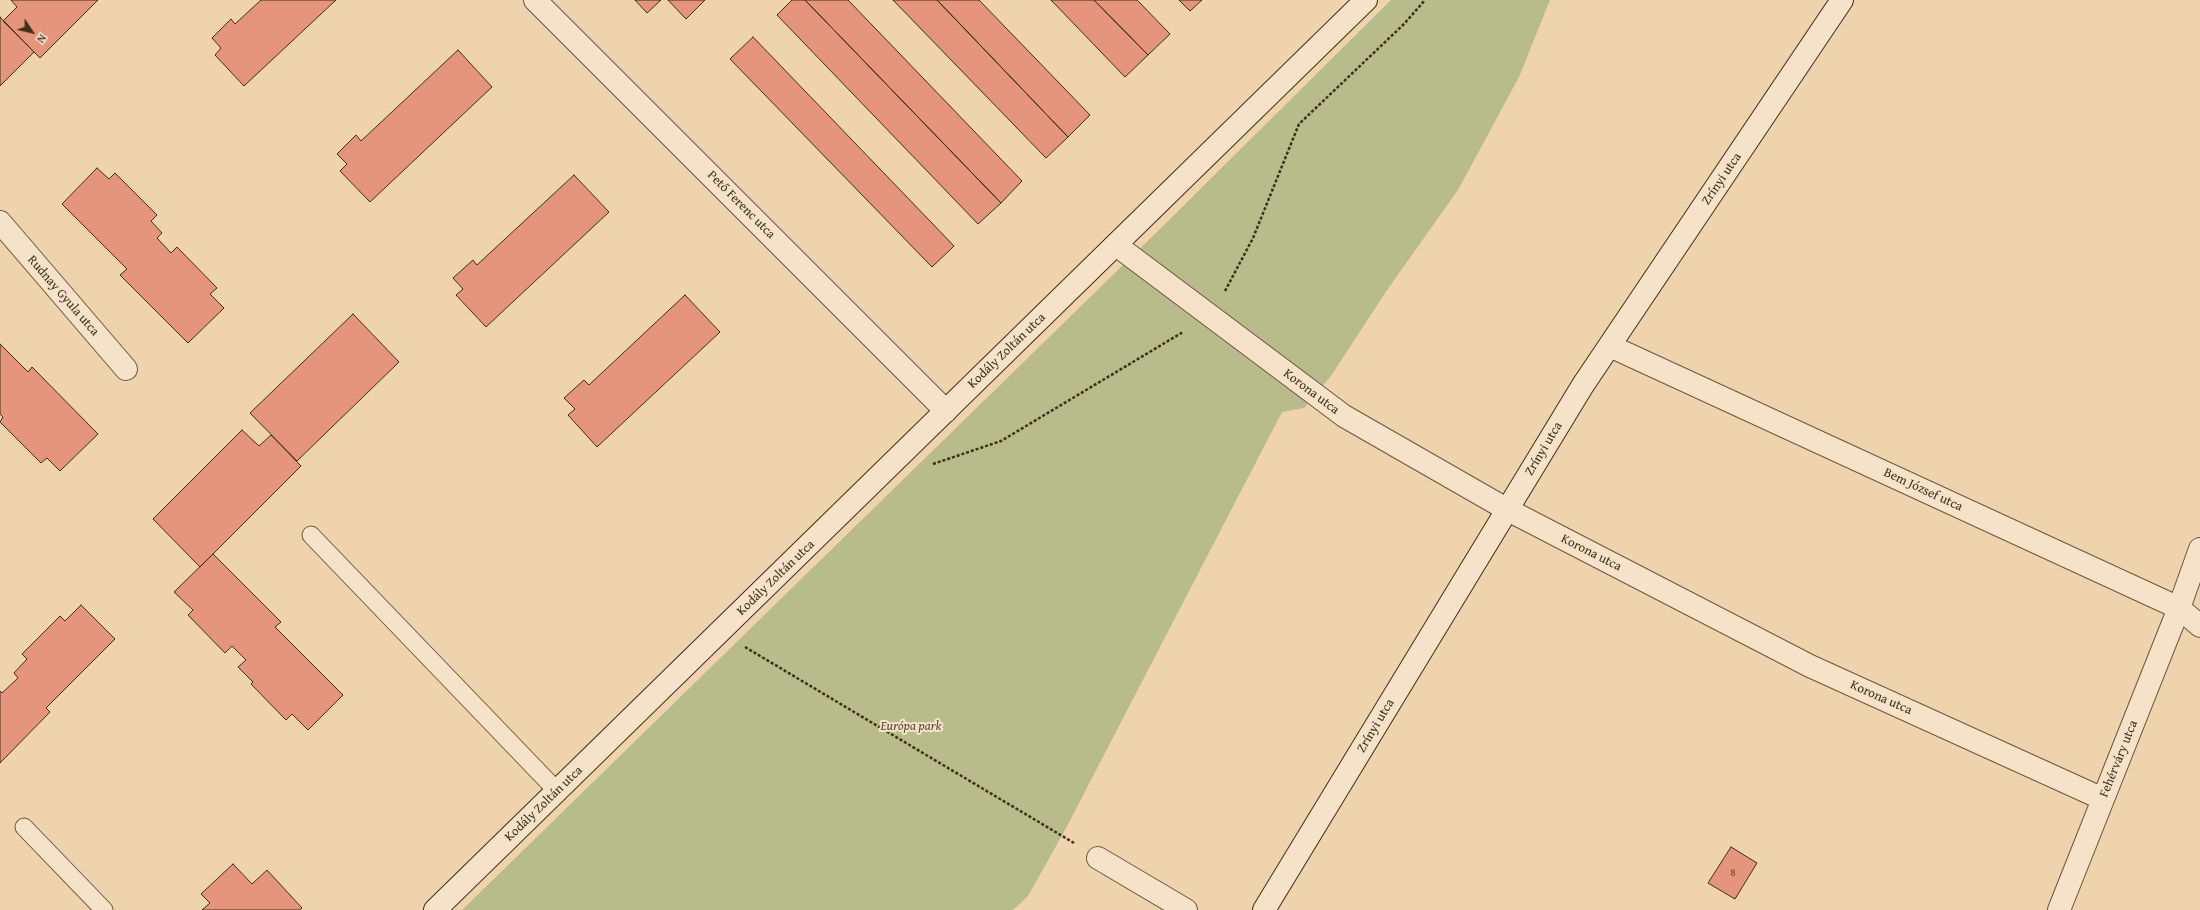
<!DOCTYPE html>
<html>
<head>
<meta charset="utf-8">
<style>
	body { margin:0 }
	#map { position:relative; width:2200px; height:910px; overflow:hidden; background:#efd3ac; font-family:"Gentium Book Plus",serif }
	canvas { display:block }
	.north { position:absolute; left:12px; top:12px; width:40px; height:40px; -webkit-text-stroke:3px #f5e2c9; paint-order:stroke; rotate:125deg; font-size:11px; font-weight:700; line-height:16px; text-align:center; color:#3f2e19 }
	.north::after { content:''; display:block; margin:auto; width:14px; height:18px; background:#3f2e19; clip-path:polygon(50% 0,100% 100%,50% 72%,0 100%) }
</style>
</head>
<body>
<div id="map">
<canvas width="2200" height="910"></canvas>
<div class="north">N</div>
</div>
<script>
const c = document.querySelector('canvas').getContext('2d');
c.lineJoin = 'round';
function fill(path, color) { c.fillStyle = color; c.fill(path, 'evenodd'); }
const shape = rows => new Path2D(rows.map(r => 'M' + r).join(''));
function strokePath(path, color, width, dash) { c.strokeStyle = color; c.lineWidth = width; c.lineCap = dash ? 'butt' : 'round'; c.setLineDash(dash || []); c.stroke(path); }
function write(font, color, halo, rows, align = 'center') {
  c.font = font + ' "Gentium Book Plus",serif'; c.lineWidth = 4; c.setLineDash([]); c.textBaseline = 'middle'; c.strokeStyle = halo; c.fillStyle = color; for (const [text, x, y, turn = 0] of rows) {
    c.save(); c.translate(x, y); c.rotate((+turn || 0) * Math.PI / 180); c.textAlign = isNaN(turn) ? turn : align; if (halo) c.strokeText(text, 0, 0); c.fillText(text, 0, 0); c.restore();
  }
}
fill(shape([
	[1391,0,1550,0,1519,77,1458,190,1387,290,1331,376,1304,408,1282,412,1065,830,1028,896,1013,910,462,910,1163,226]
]), '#b8bc8a');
const building = shape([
	[11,0,98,0,40,58,3,21,17,7,11,0],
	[261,0,336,0,244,86,215,55,221,48,212,38,231,19,235,24,261,0],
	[635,0,661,0,647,13,635,0],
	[668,0,705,0,686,19,668,0],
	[792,0,805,0,1001,203,978,224,777,15,792,0],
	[805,0,848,0,1022,181,1001,203,805,0],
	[893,0,937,0,1068,137,1046,158,893,0],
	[937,0,979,0,1090,115,1068,137,937,0],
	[1051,0,1094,0,1148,55,1125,77,1051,0],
	[1094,0,1137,0,1170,34,1148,55,1094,0],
	[1179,0,1202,0,1190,11,1179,0],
	[0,17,34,52,0,86,0,17],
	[753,37,954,246,932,267,730,59,753,37],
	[458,50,492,87,370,202,340,171,347,164,337,154,356,135,361,141,458,50],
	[97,168,109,179,115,173,157,215,151,221,162,233,157,238,171,253,177,247,217,288,210,294,224,308,188,343,120,275,127,269,62,204,97,168],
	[574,175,609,212,486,327,456,295,463,289,453,278,473,260,477,265,574,175],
	[685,295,720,332,597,447,568,415,575,409,564,398,584,380,589,385,685,295],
	[353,314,399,362,297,461,250,413,353,314],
	[0,344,28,372,32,367,98,434,60,471,47,458,41,463,0,422,3,417,0,414,0,344],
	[242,430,259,446,271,435,301,466,200,567,153,519,242,430],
	[213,554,281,622,275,627,343,695,308,730,292,714,286,720,251,684,253,682,238,667,246,660,232,646,225,653,188,615,193,610,174,592,213,554],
	[81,605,115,639,46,708,50,712,0,763,0,691,2,693,18,678,14,673,27,659,22,654,60,616,65,621,81,605],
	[1731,847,1757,863,1735,899,1708,883,1731,847],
	[233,864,252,884,267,870,302,908,299,910,202,910,210,903,201,894,233,864]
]);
fill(building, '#e5957c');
strokePath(building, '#3f2e19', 1);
const lane = shape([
	[311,535,557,791],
	[24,827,104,910]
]);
const street = shape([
	[535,0,946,411],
	[0,222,126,369],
	[1116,245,1344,416,1508,510,1810,666,2103,799],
	[1610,346,2179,608,2200,549],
	[1098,858,1186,910],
	[2059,910,2179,608,2200,626]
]);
const secondary = shape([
	[435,910,1366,0],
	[1264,910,1583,385,1842,0]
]);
strokePath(lane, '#6b573e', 19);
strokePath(street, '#6b573e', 24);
strokePath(secondary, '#3f2e19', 24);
strokePath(shape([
	[1225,291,1253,238,1299,124,1404,24,1425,0],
	[933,464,1001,441,1183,332],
	[745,647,1074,843]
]), '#3f2e19', 2.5, [3, 2]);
strokePath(lane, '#f5e2c9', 17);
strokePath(street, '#f5e2c9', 22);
strokePath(secondary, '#f5e2c9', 22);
write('11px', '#684832', null, [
	["8",1733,873]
]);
write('13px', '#3f2e19', '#f5e2c9', [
	["Zrínyi utca",1722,179,-56],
	["Pető Ferenc utca",741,205,45],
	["Rudnay Gyula utca",63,296,49],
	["Kodály Zoltán utca",1007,351,-44],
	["Korona utca",1311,392,37],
	["Zrínyi utca",1544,449,-59],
	["Bem József utca",1923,490,25],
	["Korona utca",1591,553,27],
	["Kodály Zoltán utca",776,578,-44],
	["Korona utca",1881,698,24],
	["Zrínyi utca",1376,726,-59],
	["Fehérváry utca",2119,759,-68],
	["Kodály Zoltán utca",544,804,-44]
]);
write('italic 13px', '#574a30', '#f5e2c9', [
	["Európa park",911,727]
]);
</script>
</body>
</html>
